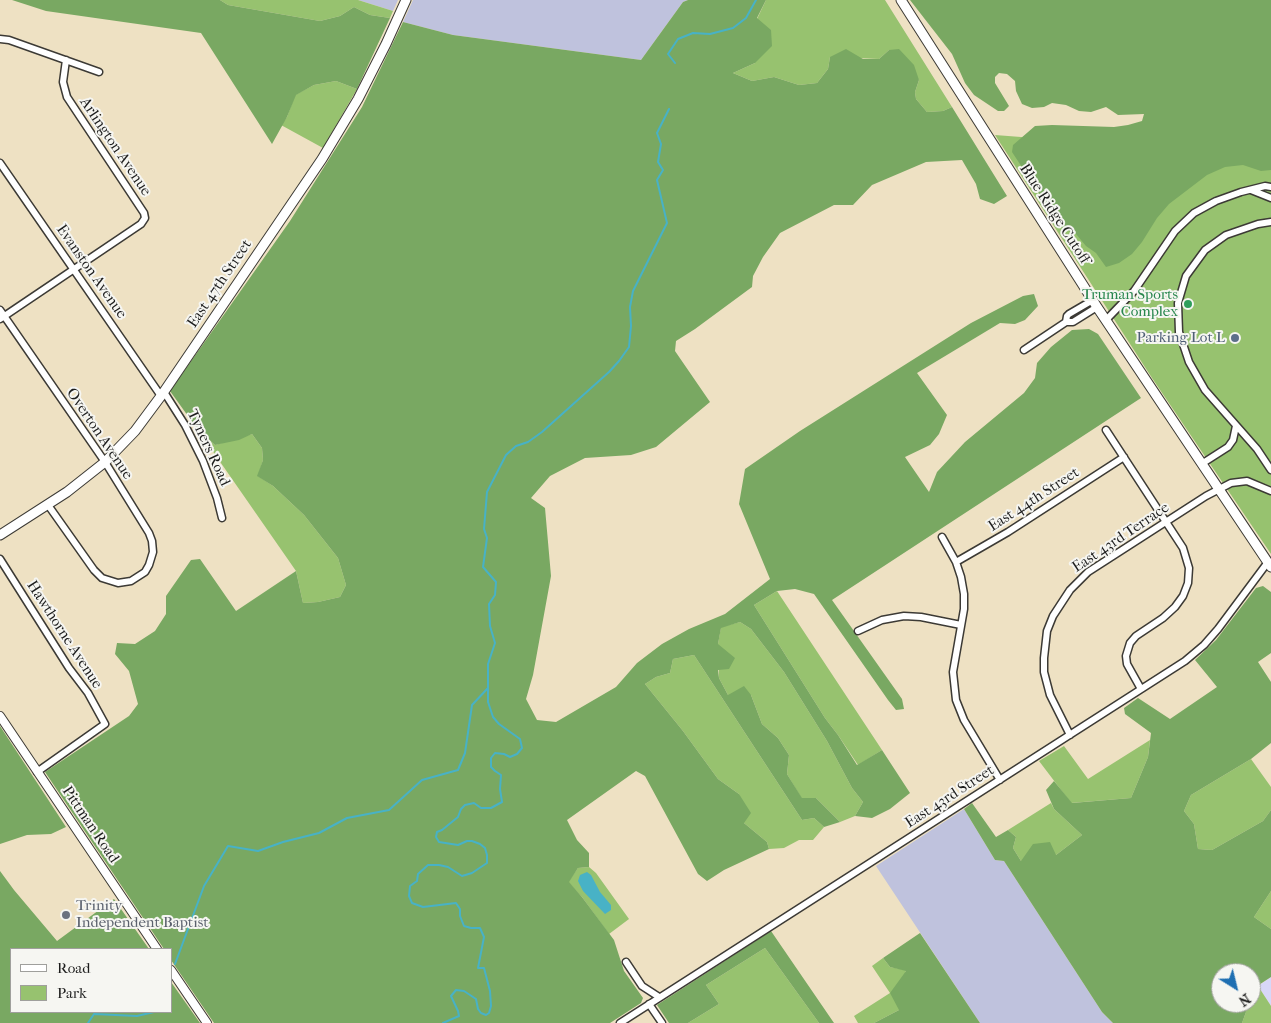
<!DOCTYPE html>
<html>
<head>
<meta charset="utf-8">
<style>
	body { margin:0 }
	#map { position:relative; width:1271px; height:1023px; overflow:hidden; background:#eee1c3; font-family:"IM FELL French Canon",serif }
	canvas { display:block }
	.legend { position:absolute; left:10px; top:948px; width:162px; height:65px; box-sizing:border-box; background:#f6f6f2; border:1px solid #9f9f9c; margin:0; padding:6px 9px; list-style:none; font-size:15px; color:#1c1c1c }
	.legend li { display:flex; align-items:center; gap:10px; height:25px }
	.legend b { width:25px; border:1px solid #9f9f9c }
	.north { position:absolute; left:1211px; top:963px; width:50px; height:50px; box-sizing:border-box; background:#f6f6f2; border:1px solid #9f9f9c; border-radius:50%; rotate:144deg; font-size:14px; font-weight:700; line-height:20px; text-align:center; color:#1c1c1c }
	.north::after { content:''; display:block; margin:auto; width:18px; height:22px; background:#1f6fb2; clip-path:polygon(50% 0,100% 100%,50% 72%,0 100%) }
</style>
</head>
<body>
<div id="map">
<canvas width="1271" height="1023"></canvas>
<ul class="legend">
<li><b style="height:6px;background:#fff"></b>Road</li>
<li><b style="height:14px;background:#97c26f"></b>Park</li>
</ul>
<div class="north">N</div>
</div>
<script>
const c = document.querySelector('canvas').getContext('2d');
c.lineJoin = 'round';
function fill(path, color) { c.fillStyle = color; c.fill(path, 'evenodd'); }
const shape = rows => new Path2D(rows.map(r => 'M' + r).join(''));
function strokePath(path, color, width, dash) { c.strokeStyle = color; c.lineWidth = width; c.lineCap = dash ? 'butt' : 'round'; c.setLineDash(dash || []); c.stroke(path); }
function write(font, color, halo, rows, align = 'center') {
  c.font = font + ' "IM FELL French Canon",serif'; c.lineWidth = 4; c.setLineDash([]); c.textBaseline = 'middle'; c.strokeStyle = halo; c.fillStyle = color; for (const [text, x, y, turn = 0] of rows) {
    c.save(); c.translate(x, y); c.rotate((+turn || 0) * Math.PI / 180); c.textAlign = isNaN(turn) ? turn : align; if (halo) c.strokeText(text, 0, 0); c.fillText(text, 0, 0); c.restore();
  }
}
fill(shape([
	[1271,977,1271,1006,1258,986]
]), '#d7d7f8');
fill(shape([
	[358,0,398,0,393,11],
	[413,0,688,0,683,2,641,60,453,35,403,22],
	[964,809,995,860,1004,861,1102,1012,1113,1023,980,1023,876,866]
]), '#bfc2dd');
fill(shape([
	[220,0,358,0,393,11,390,18,370,15,354,7,340,16,320,21,228,5],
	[766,0,885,0,952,107,943,111,927,112,916,99,915,92,919,80,889,50,879,59,830,57,828,69,817,83,799,85,774,77,752,81,733,73,755,63,757,19],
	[336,81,357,89,323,148,281,125,287,117,295,95,314,85],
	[995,135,1021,137,1271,150,1271,554,1152,378],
	[198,430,215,445,252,434,262,448,263,460,258,476,273,486,304,515,338,558,346,585,340,597,318,602,303,603,296,571],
	[777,591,882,750,858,765,838,735,825,718,754,605],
	[740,622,751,629,784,672,827,741,852,788,863,802,855,816,840,822,816,798,802,799,787,774,789,755,778,738,762,724,751,695,728,695,719,678,718,644,721,627],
	[694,655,802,820,814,818,824,827,813,840,799,840,784,848,769,849,767,842,744,823,739,794,718,779,683,731,645,684,656,677,670,673,673,659],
	[1150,740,1148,757,1131,798,1071,803,1039,761,1064,746,1088,779],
	[1251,759,1271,787,1271,810,1263,821,1212,850,1198,849,1194,824,1184,811,1191,795],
	[1051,803,1054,809,1082,835,1056,855,1021,861,1013,848,1016,837,1008,830],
	[589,867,596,873,629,919,609,934,582,897,568,882,578,868],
	[1271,891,1271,929,1254,917],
	[765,948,819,1023,688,1023,719,1004,706,985],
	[883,958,890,967,906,970,899,1010,874,1023,858,1023,854,1016,890,993,872,966],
	[1258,986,1271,1006,1271,1023,1242,1023,1246,1012,1244,1003,1251,1003,1251,990]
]), '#97c26f');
fill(shape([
	[12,0,220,0,228,5,320,21,340,16,354,7,370,15,390,18,357,89,336,81,314,85,296,95,287,117,272,144,201,33,46,11],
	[688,0,766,0,757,18,771,30,772,46,755,63,733,73,752,81,774,77,799,85,817,83,828,69,830,57,846,49,863,59,879,59,889,50,899,49,914,65,919,80,915,92,916,99,927,112,943,111,952,107,1007,196,994,204,980,199,976,184,962,160,926,162,872,185,853,205,834,205,780,233,763,257,753,276,752,287,695,329,676,341,675,351,710,402,656,447,631,455,585,458,550,476,531,498,545,508,551,576,533,675,526,699,537,720,556,722,616,687,637,663,662,644,689,629,725,614,770,579,739,504,745,469,800,431,971,323,1023,296,1034,294,1038,306,1025,320,1015,324,1000,323,917,373,947,415,939,434,930,445,905,457,929,492,937,472,965,442,1024,393,1035,378,1037,363,1051,347,1072,330,1089,329,1098,334,1141,398,832,600,902,699,904,709,896,710,888,700,814,594,795,589,777,591,754,605,825,718,838,735,857,765,882,750,910,793,890,809,872,818,855,816,863,802,852,788,827,741,784,672,751,629,740,622,721,628,718,644,735,658,729,669,718,670,719,678,728,695,744,686,751,695,762,724,778,738,789,755,787,774,802,798,816,798,840,822,824,827,814,818,802,820,694,655,673,659,670,673,656,677,645,684,683,731,718,779,739,794,751,813,744,823,767,842,769,849,724,870,707,881,698,874,645,776,636,771,567,820,577,840,589,853,589,867,578,868,569,882,582,897,614,940,624,971,643,998,641,1003,610,1023,214,1023,171,960,171,949,164,949,45,772,129,716,138,704,129,671,115,654,117,643,135,644,155,631,166,614,166,596,191,560,200,559,236,611,296,571,303,603,318,602,340,597,346,585,338,558,304,515,273,486,257,476,263,460,262,448,252,434,239,440,215,445,198,430,170,391,290,221,362,107,403,22,453,35,641,60,683,2],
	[910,0,1271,0,1271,170,1261,171,1243,165,1225,167,1207,175,1169,204,1157,218,1142,242,1132,254,1119,263,1106,267,1096,253,1086,246,1076,234,1062,228,1012,152,1013,145,1035,126,1052,125,1114,127,1128,125,1142,121,1144,114,1118,115,1106,107,1091,112,1079,111,1066,105,1052,103,1044,107,1032,108,1022,104,1016,91,1015,81,1007,74,999,73,995,77,995,83,1009,106,1004,111,998,111,974,95,965,83,952,54],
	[1263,586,1271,592,1271,653,1258,662,1271,682,1271,743,1251,759,1191,795,1184,811,1194,824,1198,849,1212,850,1263,821,1271,810,1271,891,1254,917,1271,929,1271,977,1251,990,1251,973,1221,973,1221,1003,1244,1003,1246,1012,1242,1023,1113,1023,1102,1012,1004,861,995,860,964,809,972,803,996,837,1008,830,1016,837,1013,848,1021,861,1033,844,1050,842,1056,855,1082,835,1054,809,1046,790,1054,781,1072,803,1131,798,1148,757,1151,733,1125,714,1124,708,1138,698,1170,719,1217,687,1195,660,1216,640,1256,588],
	[0,726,66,827,51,834,27,835,0,844],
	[0,871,14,890,57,941,114,899,149,949,11,949,11,1012,171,1012,171,982,200,1023,0,1023],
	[771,931,834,1023,819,1023,765,948,706,985,719,1004,688,1023,669,1023,657,1005],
	[920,933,980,1023,874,1023,899,1010,890,993,906,971,890,967,883,958]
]), '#79a862');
fill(shape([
	[587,872,591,875,600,892,611,905,611,910,605,914,583,891,578,881,580,875]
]), '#48b2c6');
strokePath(shape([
	[675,63,668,54,678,39,693,33,710,34,733,28,746,18,756,0],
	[175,964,204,886,228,846,258,851,283,842,319,833,347,818,389,810,422,780,458,770,465,753,472,705,488,688,488,664,495,643,490,626,489,604,495,595,496,582,483,567,487,538,484,529,487,492,506,455,516,446,528,442,542,432,609,372,619,361,629,347,631,326,630,307,633,291,667,223,657,180,663,170,658,162,661,144,657,133,669,109],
	[88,1023,94,1014,137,1016,154,1012],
	[443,1023,459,1016,458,1011,451,996,456,990,464,991,476,999,478,1009,481,1013,486,1015,489,1013,491,1006,490,991,484,968,478,968,484,937,480,928,471,928,464,926,460,916,460,909,456,903,423,907,412,903,409,896,410,886,417,881,418,874,428,865,439,865,448,867,462,876,472,873,487,863,487,855,485,848,480,844,472,841,467,841,458,845,439,842,436,837,437,832,442,830,458,817,461,809,465,805,474,803,481,808,491,808,502,802,500,789,501,775,495,771,491,767,491,758,495,753,504,754,510,757,517,754,522,748,520,739,499,724,493,717,488,702,488,688]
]), '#48b2c6', 2);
const minor = shape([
	[0,39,9,40,99,72],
	[0,163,161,396],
	[1251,190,1271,198],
	[1271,222,1258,224,1226,235,1205,250,1186,276,1178,303,1179,332,1189,362,1205,390,1257,449,1271,470],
	[1093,300,1069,314,1067,316,1066,322,1073,322,1097,307],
	[0,310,105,462,149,533,152,541,153,552,149,565,145,572,131,581,118,583,102,578,94,570,48,505],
	[0,319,141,224,145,218,144,213,67,97,63,82,66,60],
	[1106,320,1134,291,1175,231,1194,213,1216,201,1241,192,1265,186,1271,187],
	[1024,350,1066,322],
	[164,392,185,425,203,461,217,498,222,518],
	[1106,430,1183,548,1189,568,1188,583,1183,596,1175,607,1163,618,1136,636,1130,643,1126,656,1127,664,1141,689],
	[1203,463,1228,447,1233,440,1236,426],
	[942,537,956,562,961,577,964,594,964,609,953,672,956,700,964,720,1000,780],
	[0,559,69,668,88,693,105,724,37,772],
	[956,562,1008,532,1124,457],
	[858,631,882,620,904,616,921,617,961,625],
	[1070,735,1050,695,1044,672,1044,658,1047,631,1053,616,1070,590,1088,572,1206,496,1231,483,1247,481,1271,491],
	[626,962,642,986,659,997],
	[649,1004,662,1023],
	[620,1023,1185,661,1204,645,1218,629,1268,562]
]);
const tertiary = shape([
	[0,716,157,949],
	[171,970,207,1023]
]);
const secondary = shape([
	[901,0,1097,307,1271,567],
	[0,535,67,492,105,462,135,431,161,396,322,159,358,99,386,44,406,0]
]);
strokePath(minor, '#3c3a35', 9);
strokePath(tertiary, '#3c3a35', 10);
strokePath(secondary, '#3c3a35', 11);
strokePath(minor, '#fff', 6);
strokePath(tertiary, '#fff', 8);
strokePath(secondary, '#fff', 9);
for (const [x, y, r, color] of [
	[1188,304,5,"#2e9e5b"],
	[1235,338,5,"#5c6f8a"],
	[66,915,5,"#6b7280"]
]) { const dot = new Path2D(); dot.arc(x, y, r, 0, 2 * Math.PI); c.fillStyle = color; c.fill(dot); strokePath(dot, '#f6f6f2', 2); }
write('15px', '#1c1c1c', '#f6f6f2', [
	["Arlington Avenue",115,147,56],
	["Blue Ridge Cutoff",1054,214,57],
	["Evanston Avenue",91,272,55],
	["East 47th Street",220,284,-56],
	["Overton Avenue",99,434,56],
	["Tyners Road",208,448,65],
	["East 44th Street",1034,500,-33],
	["East 43rd Terrace",1121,538,-34],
	["Hawthorne Avenue",64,635,57],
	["East 43rd Street",950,797,-33],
	["Pittman Road",90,825,56]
]);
write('15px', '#27864d', '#f6f6f2', [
	["Truman Sports",1178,295],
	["Complex",1178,312]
], 'right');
write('15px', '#4e5e75', '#f6f6f2', [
	["Parking Lot L",1225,338]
], 'right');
write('15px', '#5b616d', '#f6f6f2', [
	["Trinity",76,906],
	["Independent Baptist",76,923]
], 'left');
</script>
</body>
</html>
